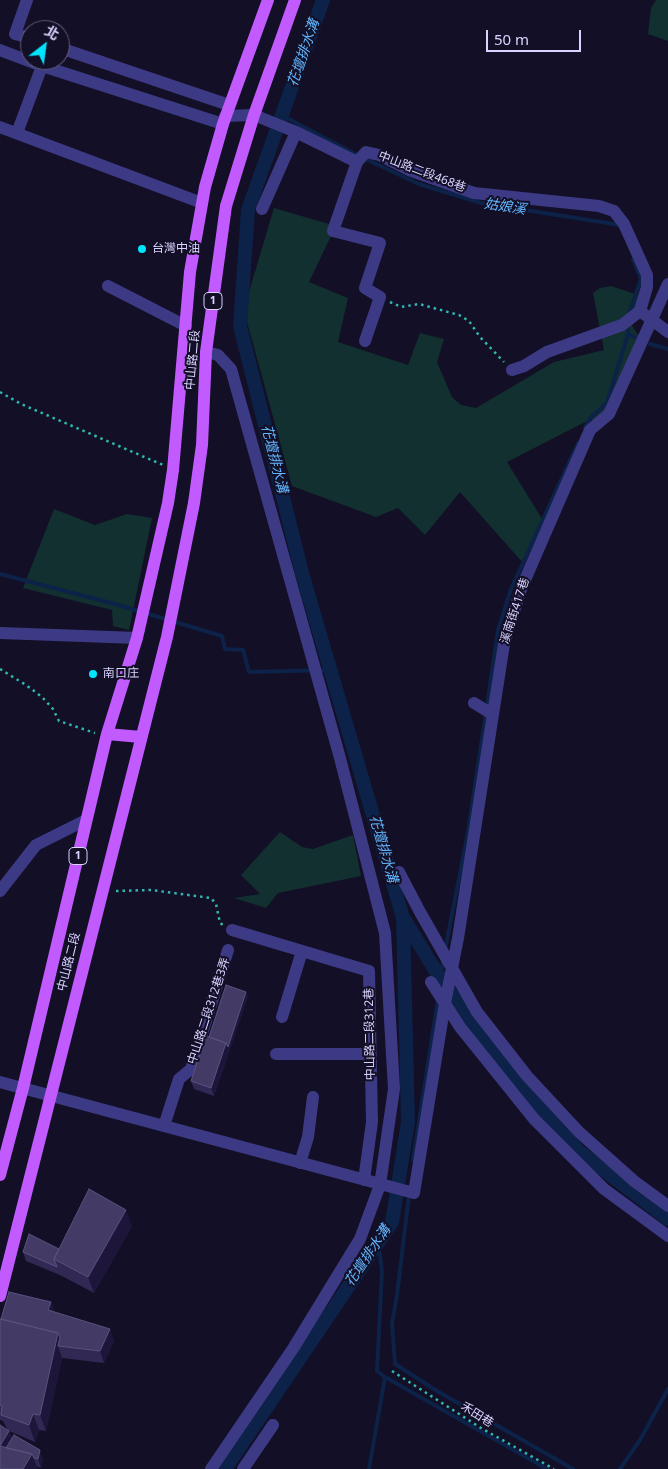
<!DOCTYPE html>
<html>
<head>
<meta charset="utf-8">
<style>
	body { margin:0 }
	#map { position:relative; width:668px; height:1469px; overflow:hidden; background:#130f26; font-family:"Noto Sans","Noto Sans TC",sans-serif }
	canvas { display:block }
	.north { position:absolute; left:20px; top:20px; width:50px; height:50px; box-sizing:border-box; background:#130f26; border:1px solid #625e7d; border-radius:50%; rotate:30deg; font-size:14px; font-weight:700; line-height:20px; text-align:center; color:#d9d4ff }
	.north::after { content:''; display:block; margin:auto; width:18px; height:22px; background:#00e5ff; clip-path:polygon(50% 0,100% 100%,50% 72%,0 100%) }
	.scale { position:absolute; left:486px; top:30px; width:95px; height:22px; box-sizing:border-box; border:2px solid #d9d4ff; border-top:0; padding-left:6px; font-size:15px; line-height:18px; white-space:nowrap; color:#d9d4ff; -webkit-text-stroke:4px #130f26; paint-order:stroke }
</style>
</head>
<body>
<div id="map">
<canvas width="668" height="1469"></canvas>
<div class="north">北</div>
<div class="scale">50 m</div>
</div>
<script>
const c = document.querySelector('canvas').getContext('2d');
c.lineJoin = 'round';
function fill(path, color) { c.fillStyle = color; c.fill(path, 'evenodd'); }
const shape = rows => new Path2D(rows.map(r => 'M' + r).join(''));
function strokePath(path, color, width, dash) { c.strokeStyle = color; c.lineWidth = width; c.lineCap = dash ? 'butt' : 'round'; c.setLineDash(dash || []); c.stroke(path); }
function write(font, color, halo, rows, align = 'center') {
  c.font = font + ' "Noto Sans","Noto Sans TC",sans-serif'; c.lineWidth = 4; c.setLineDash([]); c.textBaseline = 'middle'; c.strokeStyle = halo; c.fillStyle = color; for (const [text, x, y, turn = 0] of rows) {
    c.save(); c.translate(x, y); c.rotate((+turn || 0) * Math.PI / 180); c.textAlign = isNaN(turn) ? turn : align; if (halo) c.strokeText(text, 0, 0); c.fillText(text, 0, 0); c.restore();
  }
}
fill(shape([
	[656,0,668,0,668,41,648,34,651,8],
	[274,208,329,224,331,236,309,282,348,298,338,342,408,365,420,333,444,339,437,362,452,397,461,405,476,408,554,362,604,350,593,293,600,288,611,286,644,297,631,324,642,341,604,420,589,420,507,462,544,522,524,564,460,492,425,535,398,508,376,517,292,486,247,322,248,295],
	[54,509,95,525,127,514,152,518,129,630,113,626,112,610,23,588],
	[280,832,302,847,313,849,353,835,361,876,278,893,266,908,234,898,260,894,241,875]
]), '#12302f');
strokePath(shape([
	[283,116,355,154,419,184,481,203,620,225],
	[629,314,641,279,633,259],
	[628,326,628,334,637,338],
	[650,344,668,349],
	[585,428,590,418,607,403,628,334],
	[0,574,115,604,222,636,225,649,243,650,249,672,330,670],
	[487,706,498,630,511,589,578,443],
	[445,950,467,838,486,713],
	[439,987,443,960],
	[413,1160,438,999],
	[409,1195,397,1295,392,1324,395,1364,437,1391,573,1469],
	[385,1377,547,1469],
	[369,1469,385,1377,377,1371,382,1271,378,1242],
	[620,1469,640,1440,668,1389]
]), '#0c2248', 4);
strokePath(shape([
	[404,919,440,978,517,1084,579,1151,668,1219],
	[225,1469,392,1222,408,1122,403,918,302,573,240,326,248,210,323,0]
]), '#0c2248', 14);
strokePath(shape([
	[390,302,401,307,419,304,459,315,469,321,480,337,504,362],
	[0,392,21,404,163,465],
	[0,669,26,685,42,697,53,709,59,721,95,733],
	[116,891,151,890,211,898,216,904,220,923,223,925],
	[392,1371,481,1428,554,1469]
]), '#2fb8b0', 2.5, [2.5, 4]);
strokePath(shape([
	[27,0,15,34,30,38],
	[60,48,229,105],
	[0,50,42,66,223,124],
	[225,116,254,115,296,132,357,162,366,152,379,155,409,170,474,193,599,206,614,211,624,224,647,275,647,287,640,311,668,332],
	[0,127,202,203],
	[17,133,42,66],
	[357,162,333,231,380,243,365,288,380,297,365,341],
	[262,209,296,132],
	[108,286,186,326],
	[206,352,218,355,231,369,340,758,385,933,394,1089,380,1185,360,1239,294,1347,211,1469],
	[512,370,524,366,547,352,622,325,640,311],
	[0,633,137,638],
	[474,703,492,714],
	[399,872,420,912,477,1012,527,1076,579,1132,634,1181,668,1206],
	[0,891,36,845,86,820],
	[232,930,369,971,372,1122,364,1180],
	[431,982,460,1027,534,1119,604,1189,668,1236],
	[282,1017,302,951],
	[276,1054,370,1054],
	[0,1082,414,1193,445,1003,458,938,504,644,521,589,590,430,609,414,668,284],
	[164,1126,179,1079,191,1069,228,950],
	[300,1163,308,1137,313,1097],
	[243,1469,273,1425]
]), '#3d3a85', 12);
strokePath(shape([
	[107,734,141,737],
	[0,1175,23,1088,107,734,137,638,168,503,173,470,190,272,205,187,223,124,268,0],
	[0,1296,167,637,194,503,202,445,206,352,226,206,254,115,295,0]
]), '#c25bff', 12);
fill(shape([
	[248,996,214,1096,194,1089,191,1081,209,1037],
	[132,1226,94,1293,60,1275,26,1261,23,1252,59,1249],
	[51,1302,54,1312,114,1341,104,1363,62,1358,46,1431,39,1430,35,1442,9,1431,12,1438,43,1459,41,1468,37,1466,38,1469,0,1469,7,1429,3,1421,0,1420,0,1319,1,1319]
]), '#312854');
fill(shape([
	[246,992,248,996,214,1096,211,1088,226,1043],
	[126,1210,132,1226,94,1293,88,1277],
	[51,1302,55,1314,48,1310],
	[110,1329,114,1341,104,1363,100,1351],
	[58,1333,63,1347,58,1346,62,1358,46,1431,40,1415],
	[33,1414,39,1430,35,1442,29,1425],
	[9,1431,13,1443,4,1450,0,1446],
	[40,1450,43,1459,41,1468,38,1459],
	[32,1454,38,1469,23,1469]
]), '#1d163a');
const building = shape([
	[226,985,246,992,228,1047,226,1043,209,1037,226,985],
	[206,1036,226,1043,211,1088,191,1081,206,1036],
	[89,1189,126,1210,88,1277,54,1259,89,1189],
	[29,1234,59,1249,54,1259,57,1267,23,1252,29,1234],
	[9,1292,51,1302,48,1310,110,1329,100,1351,58,1346,60,1337,58,1333,1,1319,9,1292],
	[0,1319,58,1333,40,1415,33,1414,29,1425,1,1415,2,1406,0,1405,0,1319],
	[0,1425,9,1431,0,1446,0,1425],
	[14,1435,40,1450,38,1459,34,1458,32,1454,6,1448,14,1435],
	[0,1446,32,1454,23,1469,0,1469,0,1446]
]);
fill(building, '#433a66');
strokePath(building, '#5a527e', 1);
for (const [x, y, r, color] of [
	[142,249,5,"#00e5ff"],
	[93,674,5,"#00e5ff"]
]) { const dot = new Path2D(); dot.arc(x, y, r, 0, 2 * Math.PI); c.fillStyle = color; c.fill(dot); strokePath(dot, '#130f26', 2); }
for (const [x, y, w] of [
	[213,301,18],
	[78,856,18]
]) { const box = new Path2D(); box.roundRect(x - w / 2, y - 8.5, w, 17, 4); c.fillStyle = '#130f26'; c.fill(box); strokePath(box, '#d9d4ff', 1); }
write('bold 11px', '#d9d4ff', null, [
	["1",213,301],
	["1",78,856]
]);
write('12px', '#d9d4ff', '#130f26', [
	["中山路二段468巷",422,172,21],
	["中山路二段",193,360,-85],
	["溪南街417巷",515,611,-72],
	["中山路二段",69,962,-76],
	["中山路二段312巷3弄",209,1011,-72],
	["中山路二段312巷",370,1034,-91],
	["禾田巷",477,1415,32]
]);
write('12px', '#d9d4ff', '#130f26', [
	["台灣中油",152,249],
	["南口庄",103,674]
], 'left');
write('italic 14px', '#62b6ff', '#130f26', [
	["花壇排水溝",304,53,-71],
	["姑娘溪",505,207,9],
	["花壇排水溝",274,459,76],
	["花壇排水溝",383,849,74],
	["花壇排水溝",368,1256,-56]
]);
</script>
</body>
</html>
